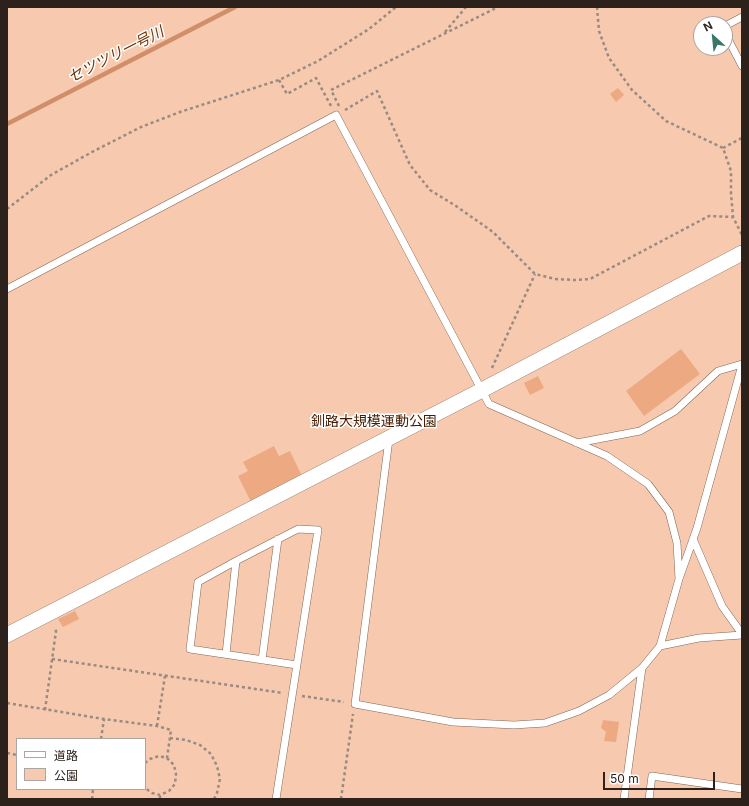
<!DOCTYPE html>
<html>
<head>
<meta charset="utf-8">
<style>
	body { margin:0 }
	#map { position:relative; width:749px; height:806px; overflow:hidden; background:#fbe8de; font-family:Inter,"Noto Sans JP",sans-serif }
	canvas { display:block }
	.frame { position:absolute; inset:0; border:8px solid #2c211b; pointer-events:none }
	.legend { position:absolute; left:16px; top:738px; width:130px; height:52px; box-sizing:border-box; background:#fff; border:1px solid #aba6a4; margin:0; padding:5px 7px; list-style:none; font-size:12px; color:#2c211b }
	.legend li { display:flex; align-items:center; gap:8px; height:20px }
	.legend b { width:20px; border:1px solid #aba6a4 }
	.north { position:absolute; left:693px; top:16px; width:40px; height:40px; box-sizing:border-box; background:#fff; border:1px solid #aba6a4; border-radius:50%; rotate:333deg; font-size:11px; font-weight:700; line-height:16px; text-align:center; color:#2c211b }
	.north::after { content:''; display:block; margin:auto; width:14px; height:18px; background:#377765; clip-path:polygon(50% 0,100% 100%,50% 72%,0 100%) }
	.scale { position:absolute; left:603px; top:772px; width:112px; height:18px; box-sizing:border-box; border:2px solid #2c211b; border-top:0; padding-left:5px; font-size:12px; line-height:14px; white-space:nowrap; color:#2c211b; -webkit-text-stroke:3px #fff; paint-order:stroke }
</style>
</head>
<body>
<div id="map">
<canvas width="749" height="806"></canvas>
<div class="frame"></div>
<ul class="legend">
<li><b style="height:5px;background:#fff"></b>道路</li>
<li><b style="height:11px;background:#f7c9af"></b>公園</li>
</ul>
<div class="north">N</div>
<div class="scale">50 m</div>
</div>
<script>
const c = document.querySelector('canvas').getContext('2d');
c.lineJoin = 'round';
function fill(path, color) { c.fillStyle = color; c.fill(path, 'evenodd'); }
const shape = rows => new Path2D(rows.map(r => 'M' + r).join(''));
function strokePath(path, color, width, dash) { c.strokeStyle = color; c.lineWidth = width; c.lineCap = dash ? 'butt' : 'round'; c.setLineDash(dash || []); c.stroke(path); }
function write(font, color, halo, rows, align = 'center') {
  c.font = font + ' Inter,"Noto Sans JP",sans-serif'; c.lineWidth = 3; c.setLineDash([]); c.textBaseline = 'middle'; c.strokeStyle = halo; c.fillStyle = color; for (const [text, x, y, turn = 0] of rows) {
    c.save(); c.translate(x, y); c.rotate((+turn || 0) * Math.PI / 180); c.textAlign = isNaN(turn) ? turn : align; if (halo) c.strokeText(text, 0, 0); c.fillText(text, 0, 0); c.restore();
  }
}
fill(shape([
	[7,7,742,7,742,799,7,799],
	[701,24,725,24,725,48,701,48],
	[17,739,145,739,145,789,17,789]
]), '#f7c9af');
strokePath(shape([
	[7,124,235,7]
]), '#d08f68', 4.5);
fill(shape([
	[618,88,624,95,616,102,610,94],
	[681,349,700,374,644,416,626,391],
	[538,376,544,388,530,395,524,383],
	[274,446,279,456,290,451,302,476,251,502,238,476,248,471,243,462],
	[75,611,79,619,63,627,58,619],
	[603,720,619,722,616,742,604,741,606,732,601,728]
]), '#edaa82');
const lane = shape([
	[725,26,742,17],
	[725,33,742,66],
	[7,289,336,115,489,404,607,456,648,484,669,512,677,543,679,579],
	[389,439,355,704,453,722,514,725,545,723,579,711,609,695,642,668],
	[577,443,640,431,675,411,718,371,742,364],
	[693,539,722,606,742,634],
	[236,561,198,582,190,649,297,665],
	[660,646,699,638,742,635],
	[226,654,236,561,298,529,318,530,276,799],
	[262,660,278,539],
	[624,799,642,668,660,646,679,579,697,528,742,365],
	[649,799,652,776,742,789]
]);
const street = shape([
	[7,635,482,390,742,253]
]);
strokePath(lane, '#816657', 8);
strokePath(street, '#816657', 16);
strokePath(shape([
	[597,7,599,31,609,58,632,90,666,121,723,148,731,171,731,193,733,217,742,235],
	[445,32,466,7],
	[279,80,287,94,316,78,331,106],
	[339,106,331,90,498,7],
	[345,110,377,91,410,165,430,190,456,206,493,232,535,274,555,279,575,280,590,279,709,216,733,217],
	[723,148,742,138],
	[7,209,51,175,92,152,141,127,180,112,279,80,318,61,369,29,396,7],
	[492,368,535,274],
	[52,659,283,693],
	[302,696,344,702],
	[7,703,104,719,157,726,171,730,167,758],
	[45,710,56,631,55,627],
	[157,726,165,676],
	[170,738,186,740,200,745,211,754,217,766,220,779,217,793,214,799],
	[101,739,104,719],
	[7,753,17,755],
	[145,763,150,759,159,756,167,758,174,765,176,774,175,784,169,791,160,795,152,793,145,788],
	[92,799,93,789],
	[160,799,160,795],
	[341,799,353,714]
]), '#998a82', 2.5, [3, 3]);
strokePath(lane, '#fff', 7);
strokePath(street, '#fff', 15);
write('14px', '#451c00', '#fff', [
	["釧路大規模運動公園",374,422]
]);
write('italic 15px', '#713505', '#fff', [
	["セツツリ一号川",116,55,-27]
]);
</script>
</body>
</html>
